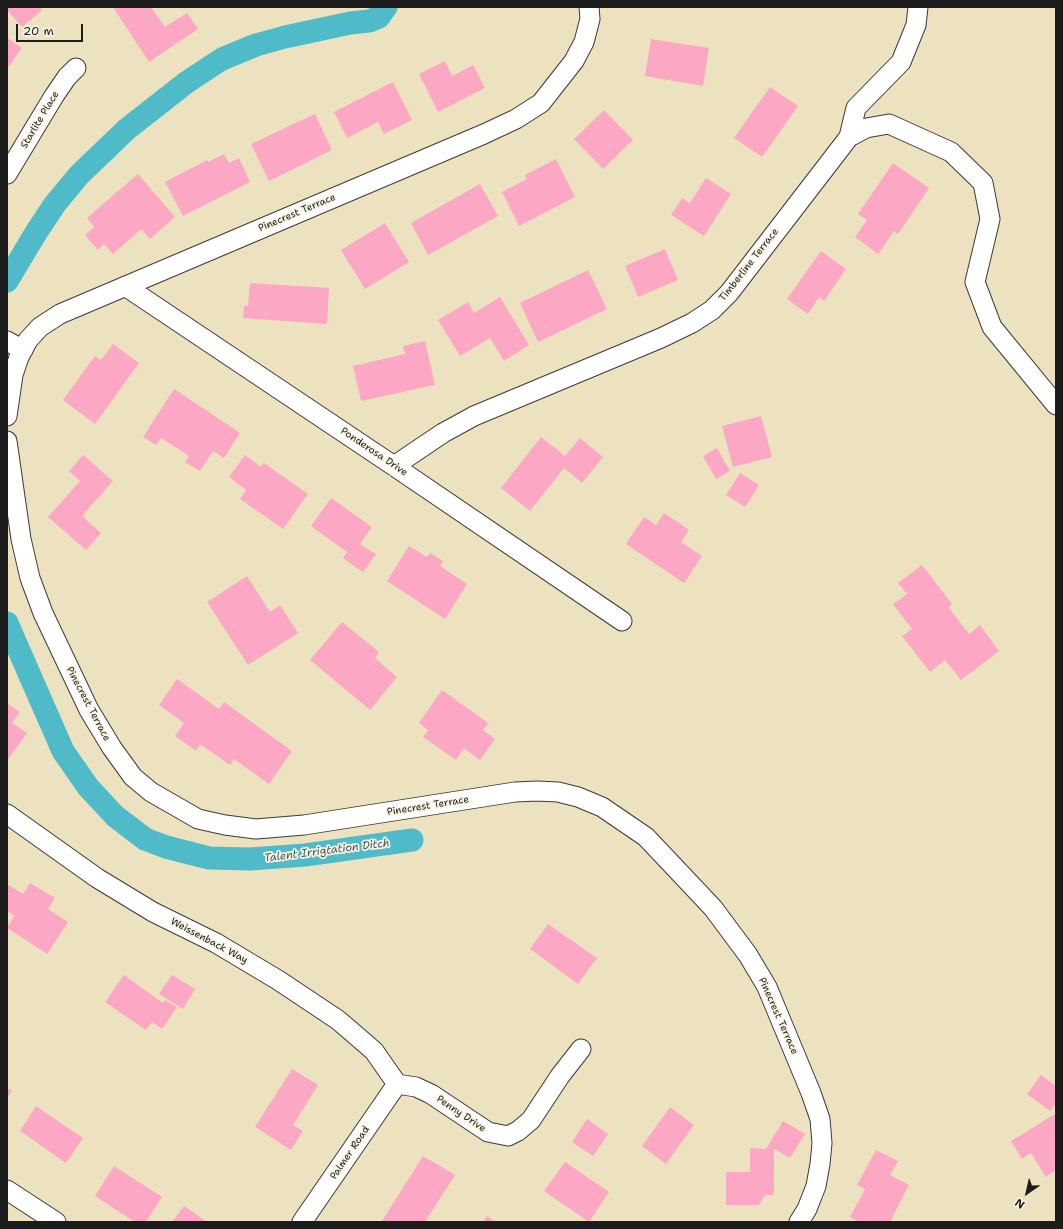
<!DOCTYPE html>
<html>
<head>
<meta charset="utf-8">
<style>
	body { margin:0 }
	#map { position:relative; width:1063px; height:1229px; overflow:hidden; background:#ece2c0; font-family:"Shantell Sans",sans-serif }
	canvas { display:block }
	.frame { position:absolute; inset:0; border:8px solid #1c1c1c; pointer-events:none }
	.north { position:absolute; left:1007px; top:1173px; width:40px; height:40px; -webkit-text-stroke:3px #fcf5e5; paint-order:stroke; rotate:214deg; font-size:11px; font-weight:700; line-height:16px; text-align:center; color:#1c1c1c }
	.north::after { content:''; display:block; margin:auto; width:14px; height:18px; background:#1c1c1c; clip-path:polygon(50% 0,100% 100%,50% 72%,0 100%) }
	.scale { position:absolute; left:16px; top:24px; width:67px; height:18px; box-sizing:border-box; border:2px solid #1c1c1c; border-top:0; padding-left:5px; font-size:12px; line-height:14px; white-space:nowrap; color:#1c1c1c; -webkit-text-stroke:3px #fcf5e5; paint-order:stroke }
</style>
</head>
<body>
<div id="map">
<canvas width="1063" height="1229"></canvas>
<div class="frame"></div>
<div class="north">N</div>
<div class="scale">20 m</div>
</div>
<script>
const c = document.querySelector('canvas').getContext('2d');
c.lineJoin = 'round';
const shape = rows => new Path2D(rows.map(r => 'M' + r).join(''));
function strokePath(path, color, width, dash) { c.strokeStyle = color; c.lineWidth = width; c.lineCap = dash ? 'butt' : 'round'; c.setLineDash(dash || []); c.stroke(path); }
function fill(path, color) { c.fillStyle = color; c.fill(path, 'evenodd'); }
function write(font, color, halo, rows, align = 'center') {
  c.font = font + ' "Shantell Sans",sans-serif'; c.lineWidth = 3.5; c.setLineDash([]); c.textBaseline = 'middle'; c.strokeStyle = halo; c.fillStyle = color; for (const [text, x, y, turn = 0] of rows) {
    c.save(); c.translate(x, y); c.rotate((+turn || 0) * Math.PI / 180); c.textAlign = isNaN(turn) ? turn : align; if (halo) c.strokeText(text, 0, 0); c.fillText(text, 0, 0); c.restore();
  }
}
strokePath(shape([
	[7,281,37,231,55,204,79,175,127,129,187,82,222,59,256,45,285,37,350,23,369,21,379,17,386,7],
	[7,623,63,751,88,787,115,816,145,839,166,847,209,858,250,859,305,855,412,840]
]), '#4fbbc9', 23);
fill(shape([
	[7,7,40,7,42,10,22,27,7,10],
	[113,7,151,7,165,27,187,13,198,29,149,62],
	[7,38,22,48,7,69],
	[651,39,709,48,703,86,645,76],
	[445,61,452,76,473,65,485,88,438,112,419,74],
	[393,82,412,120,384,134,378,122,347,138,334,112],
	[770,87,798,106,762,157,734,138],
	[604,110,633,140,603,169,574,139],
	[315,114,332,150,269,181,251,144],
	[224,154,229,163,239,158,250,182,183,216,165,182,207,160,208,162],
	[556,159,575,197,519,226,502,192,527,179,525,175],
	[893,163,929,188,898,234,894,231,878,254,855,237,867,220,858,214],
	[138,174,175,217,150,239,141,229,113,254,104,244,98,250,85,235,94,227,87,218],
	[706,178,731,194,704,236,671,215,682,198,690,203],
	[480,184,498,216,428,255,411,223],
	[385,223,409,262,365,289,341,250],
	[665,249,678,280,638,297,625,266],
	[821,251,846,269,824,301,819,297,808,314,787,299],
	[588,270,607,309,538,342,520,303],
	[250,283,329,288,327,324,243,318,244,306,248,306],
	[500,297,529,345,504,361,490,338,460,356,438,320,468,302,474,313],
	[425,341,435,385,361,401,353,366,405,354,403,346],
	[113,344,139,363,95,424,63,400,95,356,101,360],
	[174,389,240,433,224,458,213,451,200,471,185,462,189,456,161,438,156,445,143,437],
	[761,416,772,457,733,467,722,426],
	[541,437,565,456,580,438,603,457,582,483,564,468,530,511,501,488],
	[717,448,730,471,716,479,703,456],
	[83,455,113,481,82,516,101,533,86,550,48,517,80,481,69,471],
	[245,455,261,467,264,463,308,494,283,529,240,499,246,490,229,477],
	[740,473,759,485,745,507,726,495],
	[331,498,372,527,360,544,376,554,363,572,343,558,347,552,311,526],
	[664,513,689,530,681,542,702,556,684,583,626,544,644,517,656,525],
	[409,546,427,557,430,553,443,561,440,566,467,584,445,619,387,581],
	[922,565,952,604,948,607,969,634,980,625,999,651,961,680,945,660,930,672,902,636,912,629,893,604,907,594,898,583],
	[247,576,270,612,280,605,298,633,248,665,207,602],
	[342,622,379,652,375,658,397,677,370,710,310,660],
	[177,679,219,709,224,702,292,751,269,784,234,759,230,765,200,744,196,751,175,736,184,723,159,705],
	[442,690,488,723,483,730,495,739,480,760,464,748,456,760,423,737,428,730,419,723],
	[7,703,20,712,12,723,27,733,8,759,7,758],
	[30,883,55,898,48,909,68,922,47,954,7,928,14,916,7,911,7,887,9,885,23,894],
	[548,924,597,958,578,984,530,949],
	[124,975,163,1003,165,1000,177,1007,162,1029,152,1022,146,1030,105,1002],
	[172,975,195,989,183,1009,159,994],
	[292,1069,318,1085,293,1125,303,1131,291,1150,255,1127],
	[1041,1075,1056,1086,1056,1103,1050,1111,1027,1094],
	[7,1088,12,1091,7,1098],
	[36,1106,83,1138,66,1163,20,1131],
	[670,1107,694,1125,666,1164,642,1146],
	[1055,1114,1056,1170,1046,1177,1031,1153,1022,1159,1011,1141],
	[587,1119,608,1134,593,1156,572,1142],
	[783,1121,805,1134,790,1158,774,1149,774,1195,765,1195,759,1205,726,1205,726,1172,750,1172,750,1148,766,1149],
	[876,1150,898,1161,890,1175,909,1185,890,1222,859,1222,850,1217,865,1189,857,1185],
	[423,1156,455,1175,425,1222,383,1222,382,1221],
	[565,1162,609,1192,589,1222,544,1191],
	[114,1166,162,1197,146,1222,135,1222,95,1196],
	[184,1206,207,1222,172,1222],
	[487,1216,496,1222,483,1222]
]), '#fca7c4');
const street = shape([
	[849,137,856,108,901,62,916,25,918,7],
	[7,174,54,96,67,77,76,68],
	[125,286,394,466,622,621],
	[7,341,23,350],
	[7,416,13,375,19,357,28,340,40,327,60,314,484,134,516,119,541,103,574,61,584,42,590,19,589,7],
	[7,441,21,539,30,578,43,613,89,710,112,748,133,777,151,792,198,819,225,825,256,829,304,825,515,792,537,791,558,792,578,797,602,807,646,837,713,908,748,955,767,987,811,1093,820,1119,822,1143,820,1164,816,1186,807,1209,799,1222],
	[394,466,443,433,474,416,661,338,692,323,712,310,729,293,849,137,866,128,889,124,951,152,983,183,990,219,975,282,992,327,1056,405],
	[7,814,97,878,153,912,216,943,278,980,338,1020,374,1051,397,1084],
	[397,1084,416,1087,431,1094,488,1132,508,1136,518,1131,531,1120,560,1076,581,1049],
	[7,1190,56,1222],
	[302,1222,397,1084]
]);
strokePath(street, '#3b3a35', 21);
strokePath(street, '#fff', 19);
write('10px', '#1c1c1c', '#fcf5e5', [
	["Starlite Place",40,120,-59],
	["Pinecrest Terrace",297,213,-23],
	["Timberline Terrace",749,265,-52],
	["Ponderosa Drive",374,452,34],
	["Pinecrest Terrace",88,704,62],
	["Pinecrest Terrace",428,806,-9],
	["Weissenback Way",209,941,28],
	["Pinecrest Terrace",778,1016,66],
	["Penny Drive",461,1114,34],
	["Palmer Road",350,1153,-56]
]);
write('italic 11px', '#305c61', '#fcf5e5', [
	["Talent Irrigtation Ditch",327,851,-7]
]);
</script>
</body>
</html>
